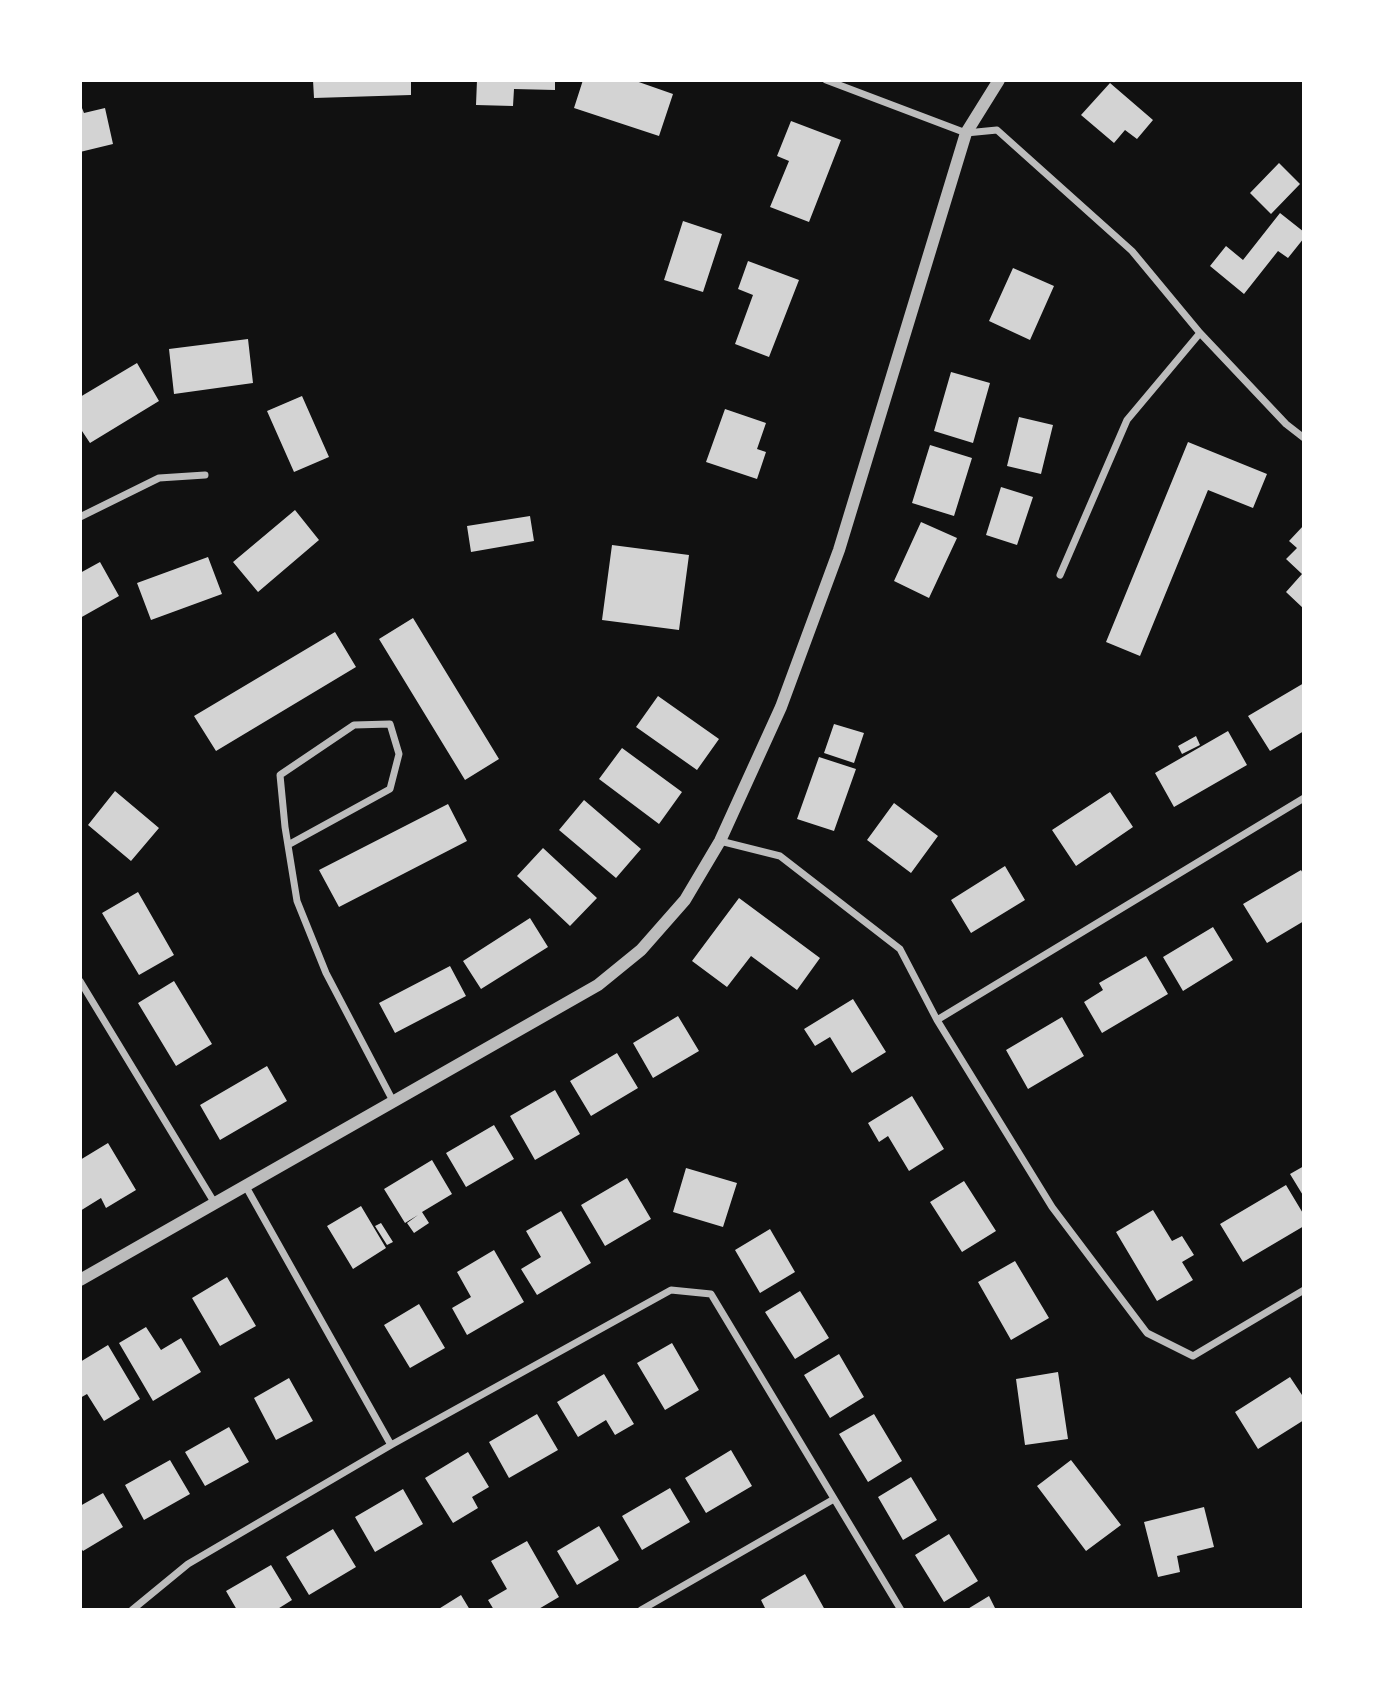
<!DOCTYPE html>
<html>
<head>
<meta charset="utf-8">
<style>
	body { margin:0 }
	#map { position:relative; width:1384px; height:1690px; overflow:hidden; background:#111; font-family:Manrope,sans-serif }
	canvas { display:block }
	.frame { position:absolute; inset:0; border:82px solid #fff; pointer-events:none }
</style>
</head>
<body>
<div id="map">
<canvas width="1384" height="1690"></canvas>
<div class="frame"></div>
</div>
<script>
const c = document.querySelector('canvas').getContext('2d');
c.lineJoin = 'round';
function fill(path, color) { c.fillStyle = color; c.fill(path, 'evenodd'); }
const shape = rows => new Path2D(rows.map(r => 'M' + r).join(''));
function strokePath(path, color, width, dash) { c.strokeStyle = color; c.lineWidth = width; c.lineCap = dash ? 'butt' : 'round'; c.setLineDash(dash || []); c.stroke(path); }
fill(shape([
	[313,80,411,80,411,95,314,98],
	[477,80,555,80,555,90,514,89,513,106,476,105],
	[583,80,633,80,673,94,659,136,574,108],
	[1110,83,1153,120,1137,139,1125,130,1114,143,1081,115],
	[80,103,84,113,105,108,113,144,80,152],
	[791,121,841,140,809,222,770,207,789,161,777,156],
	[1279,163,1300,184,1271,214,1250,193],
	[1280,213,1304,232,1304,238,1288,258,1278,251,1244,294,1210,266,1226,246,1243,260],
	[683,221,722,234,703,292,664,280],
	[748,261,799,280,769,357,735,344,753,295,738,289],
	[1013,268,1054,286,1030,340,989,321],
	[248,339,253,383,174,394,169,349],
	[137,363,159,401,90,443,80,428,80,397],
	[951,372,990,383,973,443,934,431],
	[302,396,329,457,294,472,267,411],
	[725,409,766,423,757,449,766,452,757,479,706,462],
	[1019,417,1053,425,1041,474,1007,466],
	[1188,442,1267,474,1253,508,1208,490,1140,656,1106,642],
	[930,445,972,458,954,516,912,503],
	[1001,487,1033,497,1017,545,986,535],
	[295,510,319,540,258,592,233,562],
	[530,516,534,541,471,552,467,526],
	[921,522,957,538,929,598,894,581],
	[1304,525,1304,609,1286,592,1302,574,1286,559,1297,548,1289,541],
	[612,545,689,555,679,630,602,620],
	[208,557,222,594,151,620,137,583],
	[100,562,119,596,80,618,80,573],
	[413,618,499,759,465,780,379,639],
	[335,632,356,667,216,751,194,716],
	[1304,683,1304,731,1270,751,1248,716],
	[658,696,719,739,697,770,636,727],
	[834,724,864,733,854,763,824,753],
	[1228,731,1247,765,1174,807,1155,773],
	[1196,736,1200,745,1182,754,1178,746],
	[622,748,682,792,659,824,599,779],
	[819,757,856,769,834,831,797,819],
	[115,791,159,828,131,861,88,825],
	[1110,792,1133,827,1076,866,1052,830],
	[584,800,641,849,616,878,559,830],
	[894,803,938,836,911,873,867,840],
	[448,804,467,841,339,907,319,870],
	[543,848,597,898,570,926,517,876],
	[1005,866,1025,900,971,933,951,900],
	[1301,870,1304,875,1304,921,1267,943,1243,904],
	[138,892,174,955,139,975,102,913],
	[739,898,820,958,797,990,751,956,727,987,692,961],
	[530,918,548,947,481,989,463,961],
	[1213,927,1233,960,1183,991,1163,957],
	[1146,956,1168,994,1102,1033,1084,1002,1103,990,1099,983],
	[450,966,466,996,395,1033,379,1003],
	[174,981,212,1044,176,1066,138,1003],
	[853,999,886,1052,852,1073,830,1037,815,1046,804,1029],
	[678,1016,699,1051,653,1078,633,1043],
	[1062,1017,1084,1056,1028,1089,1006,1050],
	[617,1053,638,1088,591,1116,570,1081],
	[267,1066,287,1101,220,1140,200,1105],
	[555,1090,580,1134,535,1160,510,1116],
	[912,1096,944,1149,909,1171,888,1136,879,1142,868,1123],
	[494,1125,514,1159,466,1187,446,1153],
	[108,1143,136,1190,106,1208,101,1198,80,1211,80,1160],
	[432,1160,452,1194,422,1212,429,1223,414,1233,407,1223,418,1215,405,1223,384,1189],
	[1304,1166,1304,1197,1290,1174],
	[686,1168,737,1183,723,1227,673,1212],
	[627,1178,651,1219,605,1246,581,1205],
	[964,1181,996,1231,962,1252,930,1202],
	[1286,1185,1304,1215,1304,1226,1243,1262,1220,1224],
	[361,1206,386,1248,353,1269,327,1226],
	[1153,1210,1172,1241,1182,1236,1194,1255,1182,1262,1193,1280,1157,1301,1116,1232],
	[561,1211,591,1263,537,1295,521,1269,541,1257,526,1231],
	[381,1223,393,1242,387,1245,375,1226],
	[770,1229,795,1272,760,1293,735,1250],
	[494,1250,524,1302,467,1335,452,1308,471,1297,457,1272],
	[1015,1261,1049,1318,1011,1340,978,1282],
	[227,1277,256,1326,220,1346,192,1298],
	[800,1291,829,1338,795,1359,765,1312],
	[419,1304,445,1348,410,1368,384,1325],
	[146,1327,161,1350,181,1338,201,1372,153,1401,119,1343],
	[672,1343,699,1390,665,1410,637,1363],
	[108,1345,140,1399,104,1421,87,1394,80,1398,80,1362],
	[839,1354,864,1397,830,1418,804,1375],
	[1058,1372,1068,1439,1025,1445,1016,1379],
	[604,1374,634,1424,615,1435,606,1420,578,1437,557,1402],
	[1290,1377,1304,1398,1304,1420,1258,1449,1235,1412],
	[289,1378,313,1421,276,1440,254,1398],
	[537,1414,558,1450,509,1478,489,1442],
	[874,1414,902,1461,868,1482,839,1434],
	[229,1427,249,1462,205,1486,185,1452],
	[731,1450,752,1486,706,1513,685,1478],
	[468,1452,489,1487,472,1497,478,1508,453,1523,425,1478],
	[170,1460,190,1494,144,1520,125,1485],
	[1071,1460,1121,1525,1086,1551,1037,1486],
	[911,1477,937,1520,903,1540,878,1497],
	[670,1488,690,1522,642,1550,622,1516],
	[403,1489,423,1524,375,1552,355,1517],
	[103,1493,123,1527,83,1551,80,1547,80,1506],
	[1204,1507,1214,1547,1177,1556,1180,1572,1158,1577,1144,1522],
	[599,1526,619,1560,577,1585,557,1551],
	[333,1529,356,1567,309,1595,286,1557],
	[949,1534,978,1581,944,1602,915,1555],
	[527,1541,559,1597,537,1610,494,1610,488,1600,507,1589,491,1561],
	[271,1565,292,1600,276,1610,237,1610,226,1591],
	[805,1574,825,1610,766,1610,761,1600],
	[461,1595,470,1610,437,1610],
	[989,1596,996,1610,966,1610]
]), '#d3d3d3');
strokePath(shape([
	[826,80,966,133,997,130,1132,251,1200,333,1286,424,1304,438],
	[80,517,159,478,205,475],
	[1060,575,1127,420,1200,333],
	[720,841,780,856,900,949,937,1020,1052,1207,1147,1333,1193,1356,1304,1290],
	[288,845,390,789,399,754,390,724,354,725,280,775,285,827,297,901,326,973,393,1101],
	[80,981,214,1202],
	[937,1020,1304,798],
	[245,1185,391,1445],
	[132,1610,188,1564,391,1445,671,1290,711,1294,901,1610],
	[641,1610,834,1499]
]), '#bcbcbc', 7);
strokePath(shape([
	[80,1280,598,985,641,950,685,900,720,841,781,707,839,550,966,133,999,80]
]), '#bcbcbc', 12);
</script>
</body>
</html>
